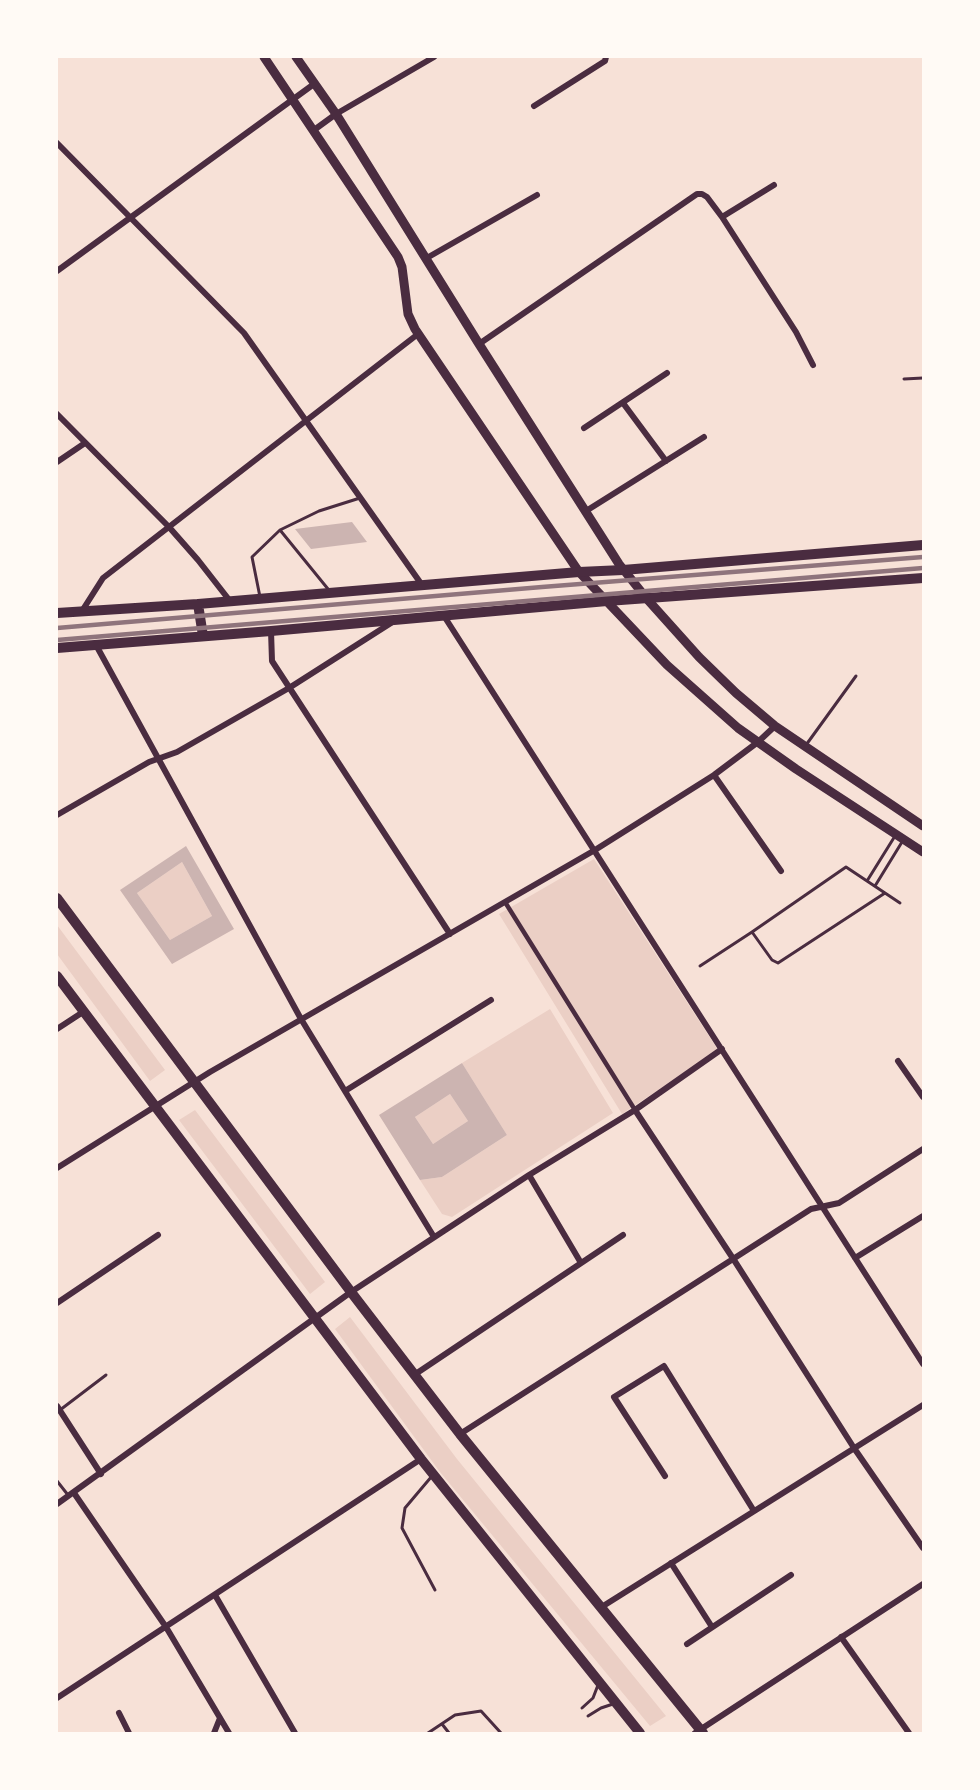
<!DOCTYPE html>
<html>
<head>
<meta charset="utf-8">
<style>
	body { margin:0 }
	#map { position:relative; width:980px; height:1790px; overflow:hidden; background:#f7e1d7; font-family:"Source Sans 3",sans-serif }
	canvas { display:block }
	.frame { position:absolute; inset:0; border:58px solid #fffaf5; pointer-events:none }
</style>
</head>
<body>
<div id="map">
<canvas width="980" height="1790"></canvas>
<div class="frame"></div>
</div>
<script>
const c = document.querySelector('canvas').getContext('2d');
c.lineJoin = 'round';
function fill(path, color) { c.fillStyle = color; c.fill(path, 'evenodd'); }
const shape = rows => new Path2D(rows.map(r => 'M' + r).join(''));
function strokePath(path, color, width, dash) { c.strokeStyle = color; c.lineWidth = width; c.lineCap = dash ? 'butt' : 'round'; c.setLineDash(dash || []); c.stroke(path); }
fill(shape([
	[594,859,718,1050,622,1114,499,914],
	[182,862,212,916,170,940,137,893],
	[57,925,165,1070,150,1081,57,954],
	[550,1009,613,1113,452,1217,442,1214,420,1180,442,1177,507,1135,462,1063],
	[450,1094,468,1121,433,1144,415,1117],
	[195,1110,325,1282,310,1294,179,1120],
	[350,1317,457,1459,666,1716,650,1726,440,1472,335,1329]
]), '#ebcfc5');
fill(shape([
	[352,522,367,542,311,549,295,529],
	[186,846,234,929,172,964,120,890],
	[182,862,212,916,170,940,137,893],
	[462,1063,507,1135,442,1177,420,1180,379,1115],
	[450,1094,468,1121,433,1144,415,1117]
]), '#ccb4b1');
strokePath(shape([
	[904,379,923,378],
	[280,530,328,589],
	[260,597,252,557,280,530,319,511,360,498],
	[806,745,856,676],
	[867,881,895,836],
	[875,886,902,842],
	[885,893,900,903],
	[700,966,752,932,846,867,885,893,778,963,772,960,752,932],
	[60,1410,106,1375],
	[432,1476,405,1508,402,1528,435,1590],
	[57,1481,68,1495],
	[582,1708,593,1698,598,1685],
	[588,1716,601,1708,613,1704],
	[442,1724,449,1733],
	[428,1733,455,1715,481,1711,501,1733]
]), '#4a2c40', 3);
strokePath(shape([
	[505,902,635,1110]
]), '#4a2c40', 4.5);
strokePath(shape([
	[534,106,605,61,606,57],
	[314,130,336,114,434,57],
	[57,143,244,333,422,585],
	[722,217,774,185],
	[425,259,537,195],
	[57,271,314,84],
	[479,344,697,194,702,194,707,197,722,217,796,332,813,365],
	[623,403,666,461],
	[57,414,169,527,198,560,230,601],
	[584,428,667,373],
	[57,462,85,443],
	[586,511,704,437],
	[82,611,103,578,418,334],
	[444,616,923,1364],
	[271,631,272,661,450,934],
	[96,645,301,1019,434,1237],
	[714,775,781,871],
	[57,815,149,762,177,752,289,688,391,623],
	[57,1029,83,1012],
	[898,1061,923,1097],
	[345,1091,491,1000],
	[635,1110,734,1260,854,1448,923,1548],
	[57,1168,210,1072,595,850,714,775,758,742,775,726],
	[529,1175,581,1263],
	[855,1258,923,1216],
	[57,1303,158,1235],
	[414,1375,623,1235],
	[57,1406,101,1474],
	[460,1434,811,1209,839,1203,923,1149],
	[665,1476,614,1397,664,1366,754,1511],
	[74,1493,166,1627,229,1733],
	[57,1504,351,1292,529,1175,635,1110,722,1049],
	[671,1563,712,1627],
	[215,1595,295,1733],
	[600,1608,923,1405],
	[841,1637,909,1733],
	[687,1644,791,1575],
	[57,1698,421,1459],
	[119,1713,129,1733],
	[214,1733,220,1718],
	[695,1733,923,1584]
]), '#4a2c40', 6);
strokePath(shape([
	[264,57,398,257,402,267,408,314,415,329,579,572,667,665,738,728,796,769,923,852],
	[296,57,336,114,479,344,619,564,647,599,699,657,736,693,775,726,923,826]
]), '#4a2c40', 9);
strokePath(shape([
	[198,604,203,636],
	[57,613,198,604,579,572,623,570,923,545],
	[57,648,271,631,607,601,923,578],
	[57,898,351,1292,460,1434,703,1733],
	[57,976,421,1459,640,1733]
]), '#4a2c40', 10);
strokePath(shape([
	[57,628,542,587,923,557],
	[57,640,923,568]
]), '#8f747c', 4.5);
</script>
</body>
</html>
